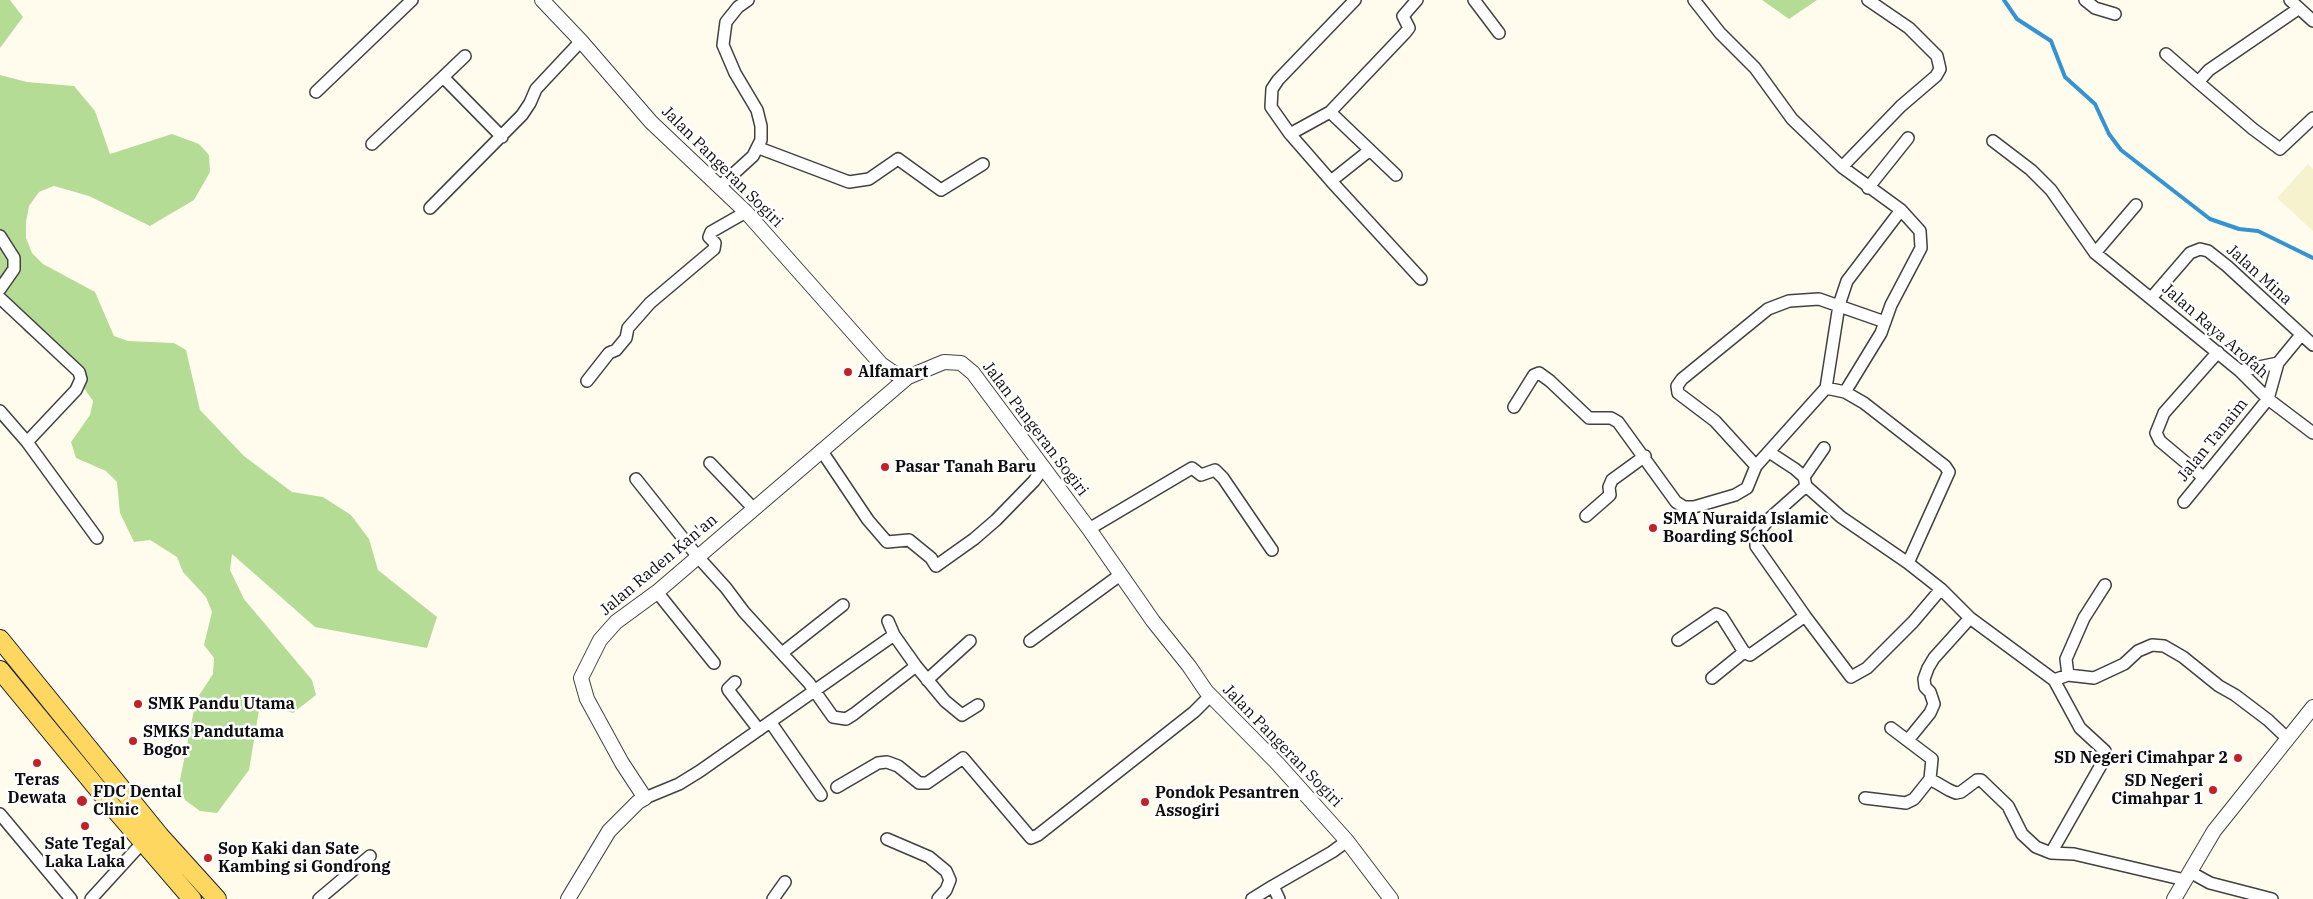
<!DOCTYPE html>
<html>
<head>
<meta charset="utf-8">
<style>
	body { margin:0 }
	canvas { display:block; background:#fffcee }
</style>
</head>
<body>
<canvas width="2313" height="899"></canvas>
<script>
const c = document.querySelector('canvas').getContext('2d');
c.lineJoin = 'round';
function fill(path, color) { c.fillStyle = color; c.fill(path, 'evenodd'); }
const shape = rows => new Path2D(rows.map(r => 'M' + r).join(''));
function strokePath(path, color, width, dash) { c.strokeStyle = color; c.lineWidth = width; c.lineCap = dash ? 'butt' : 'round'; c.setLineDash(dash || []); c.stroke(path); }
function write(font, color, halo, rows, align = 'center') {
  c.font = font + ' "IBM Plex Serif",serif'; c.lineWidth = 5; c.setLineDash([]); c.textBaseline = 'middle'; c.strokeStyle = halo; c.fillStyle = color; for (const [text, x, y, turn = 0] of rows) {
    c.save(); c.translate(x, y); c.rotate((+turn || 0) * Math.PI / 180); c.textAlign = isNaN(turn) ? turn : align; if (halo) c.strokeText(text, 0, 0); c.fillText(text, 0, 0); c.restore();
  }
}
fill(shape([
	[2308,164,2313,169,2313,231,2277,198]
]), '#f6f2cd');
fill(shape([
	[0,0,10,0,23,17,0,48],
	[1762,0,1817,0,1789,19],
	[0,75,27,82,74,86,95,111,110,154,172,134,199,144,209,155,210,172,194,200,150,226,89,196,54,186,39,192,29,206,26,222,26,238,32,253,43,264,95,292,114,336,128,341,174,343,186,350,200,410,244,456,292,492,323,497,351,515,369,539,378,570,437,617,427,648,315,627,232,554,230,570,244,599,312,680,316,695,293,713,260,704,249,770,217,813,200,811,185,800,179,785,196,700,213,674,214,658,204,645,212,612,206,597,183,572,177,557,150,540,134,542,120,513,117,482,106,471,76,458,71,442,90,415,93,401,68,365,24,331,13,302,0,299]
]), '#b5dc95');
strokePath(shape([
	[2004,0,2017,19,2051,41,2065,77,2095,104,2109,134,2121,150,2210,219,2239,229,2258,231,2313,258]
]), '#3593d2', 4);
const minor = shape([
	[1355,0,1278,80,1272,89,1271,107,1290,134,1331,181,1421,279],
	[1474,0,1499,33],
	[1694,0,1720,33,1755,68,1792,119,1842,167,1901,210,1920,231,1921,248,1891,305,1881,333,1845,392],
	[2085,0,2095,8,2115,14],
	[2290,0,2313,21],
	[2166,54,2198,82,2209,70,2298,9],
	[443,77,465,56],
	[2198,82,2253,129,2280,149,2313,118],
	[316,92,412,0],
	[1330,112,1396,175],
	[1290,134,1330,112,1405,33,1409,28,1403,16,1417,0],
	[1993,141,2031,170,2051,190,2095,253,2240,371,2268,399,2313,433],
	[372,144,443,77,502,137],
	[759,148,849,182,869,179,898,159,941,190,983,164],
	[1842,167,1901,106,1936,76,1940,69,1937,56,1909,28,1868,0],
	[1331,181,1370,150],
	[719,187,753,156,761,140,761,126,757,110,735,73,723,45,726,22,738,7,748,0],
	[1868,188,1908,138],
	[430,208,522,115,530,103,536,89,581,41],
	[0,236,14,258,14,269,0,289],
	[2095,253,2136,205],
	[2152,297,2190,253,2200,249,2208,251,2227,266,2313,345],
	[0,298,79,372,81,379,76,390,27,442,0,411],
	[2240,371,2278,363],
	[587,381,609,353,616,350,626,338,628,328,650,303,714,249,715,243,709,237,711,232,746,212],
	[1826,388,1845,392,1864,403,1945,466,1949,472,1908,563],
	[1514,407,1534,375,1539,373,1550,381,1589,418,1611,418,1618,422,1676,502,1684,507,1694,507,1735,495,1747,488,1756,466,1826,388,1839,305,1847,281,1901,210],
	[27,442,97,538],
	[821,450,868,520,887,542,909,540,931,558,936,566,974,539,996,520,1034,481,1043,468],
	[1769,452,1795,469,1804,477,1806,486,1841,517,1908,563,1941,589,1970,618,2054,680,2068,675,2094,678,2124,664,2138,651,2152,645,2164,646,2183,657,2219,686,2235,695,2268,720,2287,738],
	[710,463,754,509],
	[1756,466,1715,421,1678,393,1677,386,1682,379,1768,309,1789,301,1819,299,1885,322],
	[1804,477,1824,448],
	[2203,477,2160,441,2156,433,2164,413,2218,352],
	[636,479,698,557,726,588,744,612,809,683,833,717,846,719,854,714,916,666],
	[2184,502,2268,399,2278,363,2301,335],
	[1586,516,1610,495,1609,487,1612,480,1645,456],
	[1089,529,1192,468,1201,475,1215,470,1223,478,1272,550],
	[657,592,714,663],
	[1805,616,1851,677,1867,668,1913,622,1941,589],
	[888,621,894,635,916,666,945,701,962,715,978,705],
	[1678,640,1716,614,1722,617,1744,652,1750,655,1805,616,1756,546,1756,535,1770,518,1806,486],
	[1030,641,1120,575],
	[782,653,843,605],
	[2068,675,2066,659,2084,618,2105,585],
	[1712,678,1744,652],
	[927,680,970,641],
	[735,682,728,689,729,691,759,730],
	[771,723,821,795],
	[1891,728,1932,759,1930,779,1949,790,1956,793,1961,792,1977,780,1981,780,2008,806,2022,834,2036,847,2051,853,2074,854,2185,880],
	[1908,740,1930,713,1934,704,1930,692,1925,687,1924,679,1928,668,1934,658,1970,618],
	[837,787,878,763,887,762,898,766,919,783,927,783,963,758,1031,838,1038,835,1194,712,1210,696],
	[645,798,679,784,700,771,894,635],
	[1865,798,1906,803,1914,799,1930,779],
	[0,814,71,899],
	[887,839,929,857,946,871,950,880,946,890,938,899],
	[2051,853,2105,758,2105,751,2080,728,2054,680],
	[2190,872,2210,883,2272,899],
	[91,899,143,842],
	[319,899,370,856],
	[773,899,785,882],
	[1252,899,1273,886],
	[1279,899,1273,886,1332,852,1347,841]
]);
const tertiary = shape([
	[542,0,581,41,651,122,746,212,881,364,894,373,908,377,944,362,961,363,973,373,1089,529,1153,621,1189,666,1206,691,1278,764,1347,841,1391,899],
	[568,899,609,831,638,802,645,798,622,763,587,699,581,678,600,640,616,622,657,592,908,377],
	[2174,899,2214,831,2313,707]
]);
const primary = shape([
	[0,639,160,836,217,899],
	[0,670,111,805,192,899]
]);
strokePath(minor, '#414141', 14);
strokePath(tertiary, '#414141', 16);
strokePath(primary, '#1f1f1f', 20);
strokePath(minor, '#fff', 11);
strokePath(tertiary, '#fff', 14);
strokePath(primary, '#fdd760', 18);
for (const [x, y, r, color] of [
	[848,372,5,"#c22128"],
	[885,467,5,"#c22128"],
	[1653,528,5,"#c22128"],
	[138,704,5,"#c22128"],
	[133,741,5,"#c22128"],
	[2238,758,5,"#c22128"],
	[37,763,5,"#c22128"],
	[2213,790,5,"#c22128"],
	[82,801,6,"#c22128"],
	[1145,802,5,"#c22128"],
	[85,826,5,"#c22128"],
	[208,858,5,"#c22128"]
]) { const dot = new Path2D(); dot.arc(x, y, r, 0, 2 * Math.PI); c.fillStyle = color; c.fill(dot); strokePath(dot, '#fff', 2); }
write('16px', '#0e0e0e', '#fff', [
	["Jalan Pangeran Sogiri",722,167,45],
	["Jalan Mina",2259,275,42],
	["Jalan Raya Arofah",2215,331,41],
	["Jalan Pangeran Sogiri",1035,429,53],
	["Jalan Tanaim",2213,440,-51],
	["Jalan Raden Kan'an",659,565,-40],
	["Jalan Pangeran Sogiri",1282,746,46]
]);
write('bold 16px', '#0e0e0e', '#fff', [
	["Alfamart",858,372],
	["Pasar Tanah Baru",895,467],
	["SMA Nuraida Islamic",1663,519],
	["Boarding School",1663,537],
	["SMK Pandu Utama",148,704],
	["SMKS Pandutama",143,732],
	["Bogor",143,750],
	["SD Negeri Cimahpar 2",2228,758,"right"],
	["Teras",37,780,"center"],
	["Dewata",37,798,"center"],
	["SD Negeri",2203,781,"right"],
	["Cimahpar 1",2203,799,"right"],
	["FDC Dental",93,792],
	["Clinic",93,810],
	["Pondok Pesantren",1155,793],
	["Assogiri",1155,811],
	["Sate Tegal",85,844,"center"],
	["Laka Laka",85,862,"center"],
	["Sop Kaki dan Sate",218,849],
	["Kambing si Gondrong",218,867]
], 'left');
</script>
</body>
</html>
